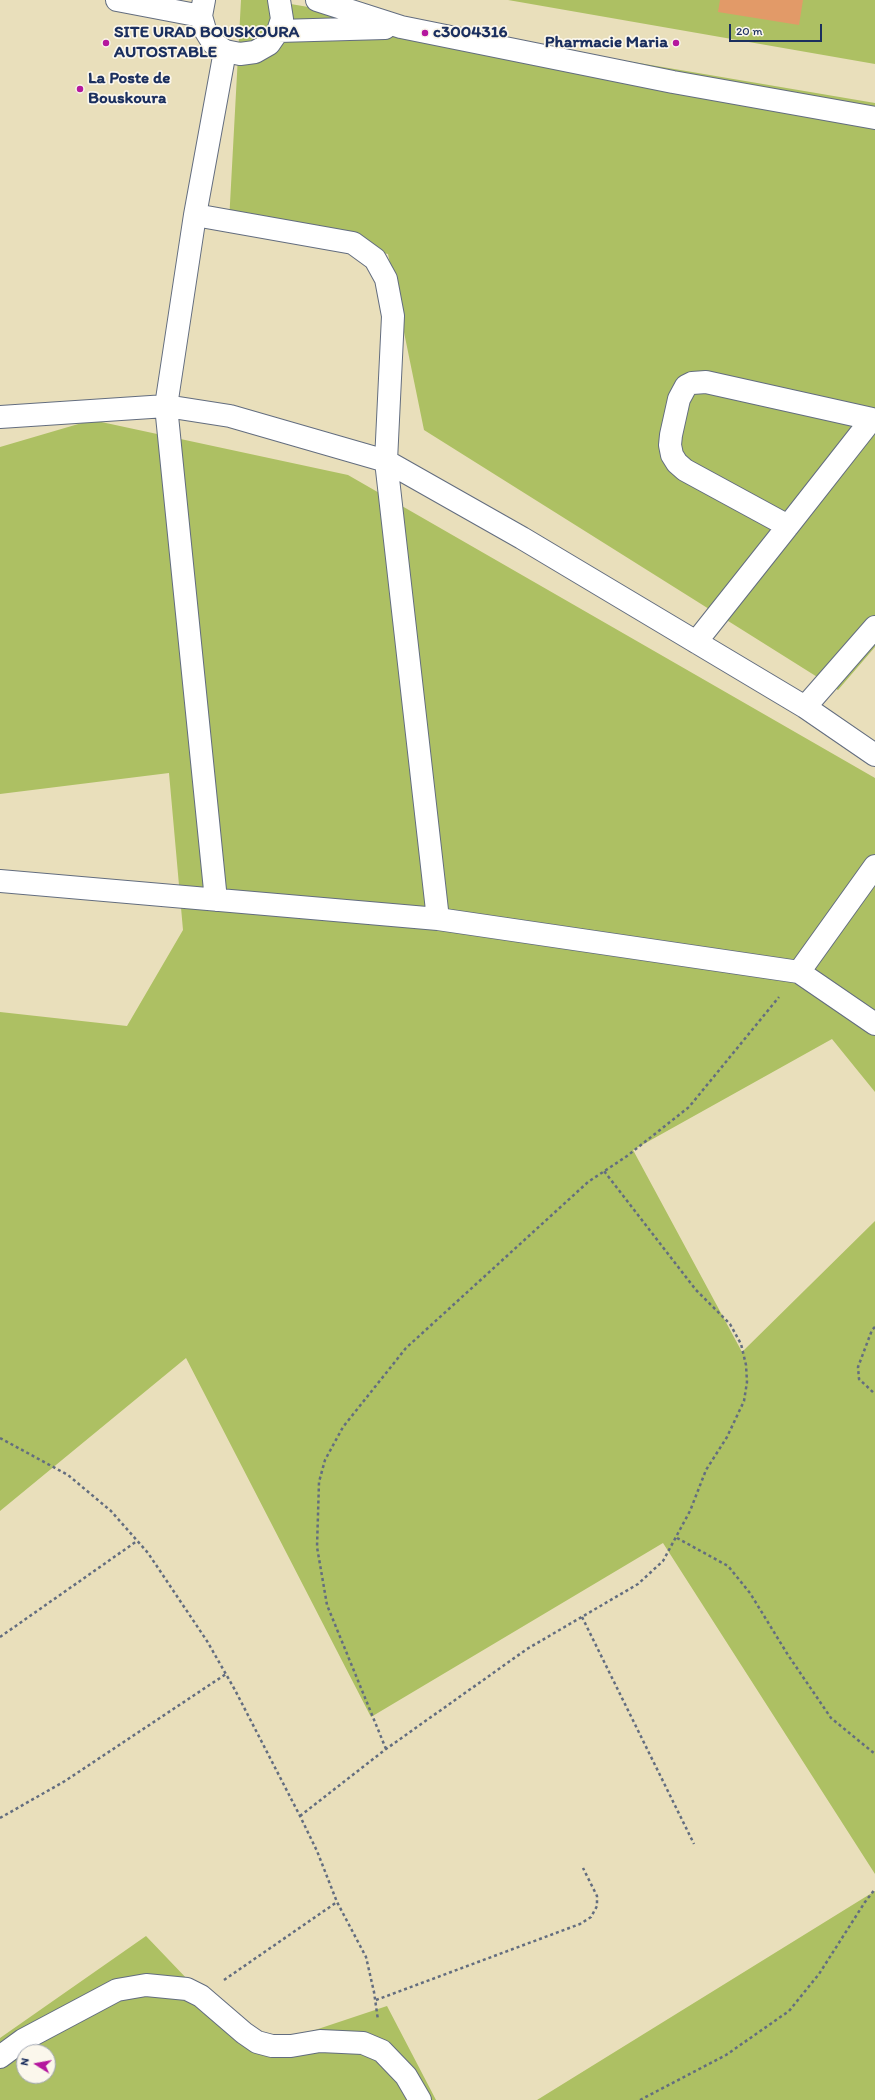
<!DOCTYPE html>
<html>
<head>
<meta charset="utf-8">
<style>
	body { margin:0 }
	#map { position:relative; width:875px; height:2100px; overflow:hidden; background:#e9dfbb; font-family:Itim,sans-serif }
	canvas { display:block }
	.north { position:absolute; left:16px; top:2044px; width:40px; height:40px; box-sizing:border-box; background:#fbf7ec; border:1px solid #a1a7b3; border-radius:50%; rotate:281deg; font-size:11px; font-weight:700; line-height:16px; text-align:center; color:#1b2f5e }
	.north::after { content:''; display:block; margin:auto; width:14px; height:18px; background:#b5179e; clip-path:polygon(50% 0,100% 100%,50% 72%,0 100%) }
	.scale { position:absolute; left:729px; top:24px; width:93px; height:18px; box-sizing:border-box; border:2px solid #1b2f5e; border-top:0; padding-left:5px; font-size:12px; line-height:14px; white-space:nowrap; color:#1b2f5e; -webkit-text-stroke:3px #fbf7ec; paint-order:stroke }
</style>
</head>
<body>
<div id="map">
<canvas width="875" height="2100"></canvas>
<div class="north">N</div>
<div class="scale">20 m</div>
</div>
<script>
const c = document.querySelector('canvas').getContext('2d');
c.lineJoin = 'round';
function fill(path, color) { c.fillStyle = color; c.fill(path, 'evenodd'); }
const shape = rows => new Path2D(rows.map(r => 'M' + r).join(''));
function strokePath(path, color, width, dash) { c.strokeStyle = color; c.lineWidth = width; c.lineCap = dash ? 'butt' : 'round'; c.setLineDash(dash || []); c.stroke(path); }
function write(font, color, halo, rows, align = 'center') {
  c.font = font + ' Itim,sans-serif'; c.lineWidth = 3.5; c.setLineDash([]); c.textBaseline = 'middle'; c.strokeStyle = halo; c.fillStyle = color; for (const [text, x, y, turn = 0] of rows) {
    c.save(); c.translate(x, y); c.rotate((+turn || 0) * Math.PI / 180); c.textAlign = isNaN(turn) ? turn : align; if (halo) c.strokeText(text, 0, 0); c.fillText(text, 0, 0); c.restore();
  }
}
fill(shape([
	[241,0,267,0,875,103,875,647,838,690,424,430,388,254,229,222],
	[508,0,875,0,875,64],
	[92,420,348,475,875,778,875,1092,832,1039,633,1150,742,1352,875,1221,875,1874,663,1543,371,1717,186,1358,0,1511,0,1012,127,1026,183,930,169,773,0,794,0,447],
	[875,1891,875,2100,537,2100],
	[146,1936,255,2050,387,2006,436,2100,0,2100,0,2038],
	[24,2052,48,2052,48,2076,24,2076]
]), '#adc063');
fill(shape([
	[720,0,803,0,799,25,718,12]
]), '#e29a68');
const minor = shape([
	[195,215,353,243,375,259,386,279,393,316,386,461,438,919],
	[0,417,166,406,230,416,386,461,522,538,805,707,875,755],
	[696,642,788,526,872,419,706,382,692,383,686,386,679,399,671,435,670,445,672,455,677,463,685,470,788,526],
	[805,707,875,627],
	[0,881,438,919,799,972,875,1024],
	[216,900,166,406,195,215,225,51],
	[799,972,875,866],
	[0,2057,23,2040,117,1990,146,1985,187,1989,201,1996,244,2033,257,2042,272,2046,291,2046,320,2041,342,2042,363,2043,382,2051,406,2076,420,2100]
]);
const major = shape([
	[117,0,201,16],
	[204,0,201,16,205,30,213,43,225,51,240,54,255,52,269,44,278,31,282,19,279,0],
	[317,0,401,27,673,82,875,118],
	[278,31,385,28]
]);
strokePath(minor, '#636d7f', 24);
strokePath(major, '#636d7f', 24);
strokePath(shape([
	[875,1327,872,1330,858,1367,859,1379,875,1394],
	[0,1438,68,1475,111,1511,148,1553,207,1641,235,1690,300,1816,317,1851,337,1902,366,1957,374,1992,378,2020],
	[677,1538,728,1566,750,1593,788,1655,831,1718,875,1754],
	[582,1617,694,1844],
	[0,1637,137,1541],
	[386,1749,327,1605,317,1547,319,1482,325,1460,343,1427,406,1348,588,1182,627,1156,689,1107,779,997],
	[300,1816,386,1749,527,1649,638,1584,663,1561,690,1511,706,1470,727,1437,744,1401,747,1382,746,1365,741,1344,730,1324,696,1290,604,1171],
	[0,1818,65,1781,226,1674],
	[224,1980,337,1902],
	[376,2000,580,1924,591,1917,597,1906,597,1896,583,1868],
	[640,2100,726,2055,789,2011,819,1974,865,1902,875,1889]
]), '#636d7f', 2.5, [3, 3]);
strokePath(minor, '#fff', 22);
strokePath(major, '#fff', 22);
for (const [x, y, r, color] of [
	[425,33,4,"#b5179e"],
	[106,43,4,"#b5179e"],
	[676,43,4,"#b5179e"],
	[80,89,4,"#b5179e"]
]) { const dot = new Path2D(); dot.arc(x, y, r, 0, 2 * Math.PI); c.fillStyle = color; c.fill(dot); strokePath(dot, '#fbf7ec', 1.5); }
write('bold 17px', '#1b2f5e', '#fbf7ec', [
	["SITE URAD BOUSKOURA",114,33],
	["AUTOSTABLE",114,53],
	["c3004316",433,33],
	["Pharmacie Maria",668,43,"right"],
	["La Poste de",88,79],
	["Bouskoura",88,99]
], 'left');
</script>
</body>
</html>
